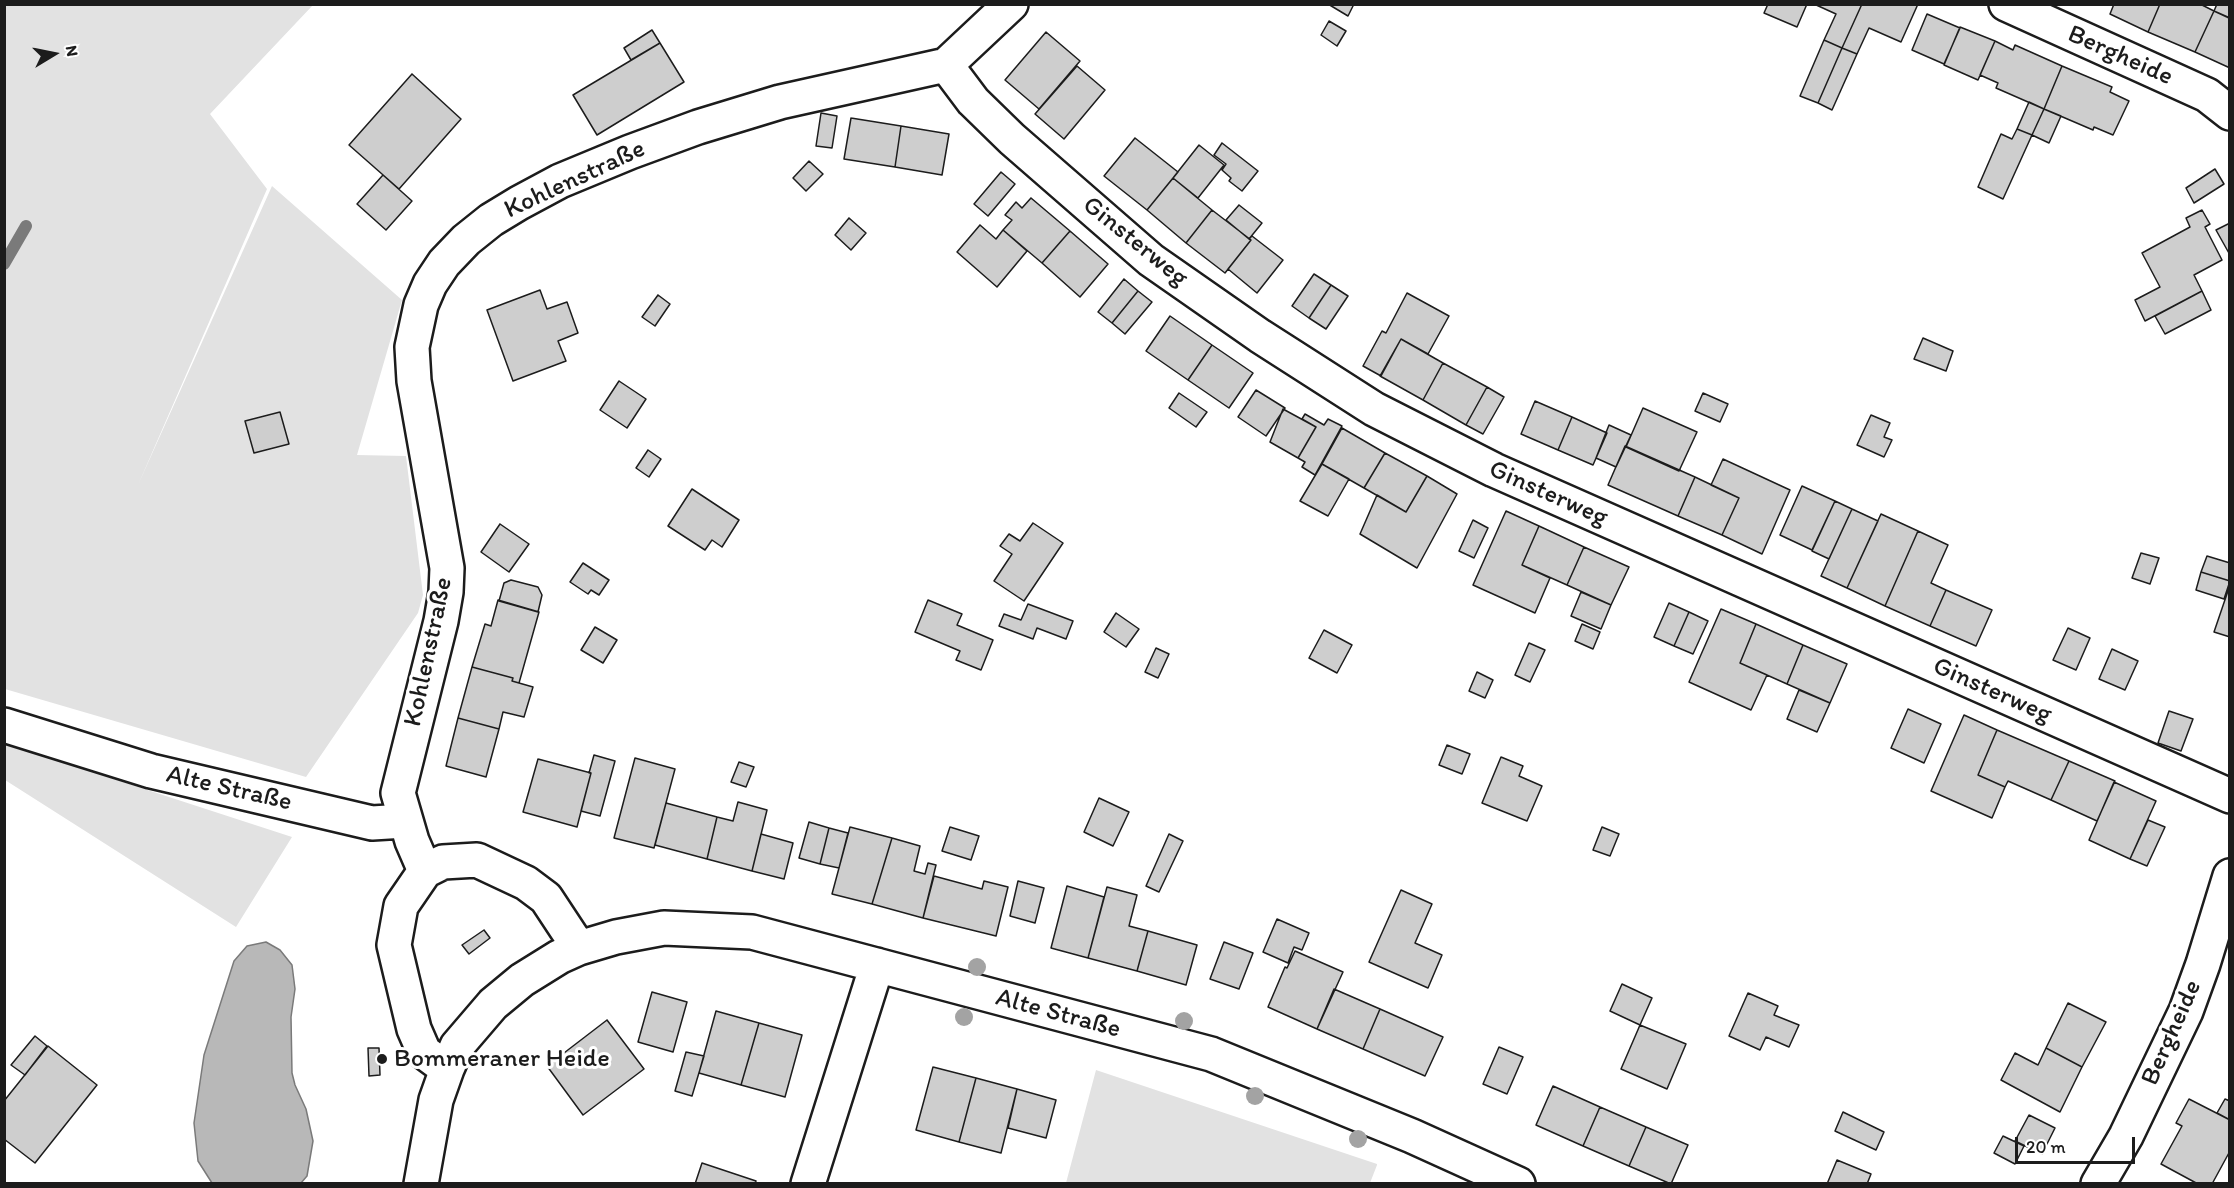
<!DOCTYPE html>
<html>
<head>
<meta charset="utf-8">
<style>
	body { margin:0 }
	#map { position:relative; width:2234px; height:1188px; overflow:hidden; background:#fff; font-family:Itim,sans-serif }
	canvas { display:block }
	.frame { position:absolute; inset:0; border:6px solid #1c1c1c; pointer-events:none }
	.north { position:absolute; left:24px; top:24px; width:60px; height:60px; -webkit-text-stroke:4px #fff; paint-order:stroke; rotate:80deg; font-size:16px; font-weight:700; line-height:24px; text-align:center; color:#1c1c1c }
	.north::after { content:''; display:block; margin:auto; width:21px; height:27px; background:#1c1c1c; clip-path:polygon(50% 0,100% 100%,50% 72%,0 100%) }
	.scale { position:absolute; left:2015px; top:1137px; width:120px; height:27px; box-sizing:border-box; border:3px solid #1c1c1c; border-top:0; padding-left:8px; font-size:18px; line-height:21px; white-space:nowrap; color:#1c1c1c; -webkit-text-stroke:4px #fff; paint-order:stroke }
</style>
</head>
<body>
<div id="map">
<canvas width="2234" height="1188"></canvas>
<div class="frame"></div>
<div class="north">N</div>
<div class="scale">20 m</div>
</div>
<script>
const c = document.querySelector('canvas').getContext('2d');
c.lineJoin = 'round';
function fill(path, color) { c.fillStyle = color; c.fill(path, 'evenodd'); }
const shape = rows => new Path2D(rows.map(r => 'M' + r).join(''));
function strokePath(path, color, width, dash) { c.strokeStyle = color; c.lineWidth = width; c.lineCap = dash ? 'butt' : 'round'; c.setLineDash(dash || []); c.stroke(path); }
function write(font, color, halo, rows, align = 'center') {
  c.font = font + ' Itim,sans-serif'; c.lineWidth = 6; c.setLineDash([]); c.textBaseline = 'middle'; c.strokeStyle = halo; c.fillStyle = color; for (const [text, x, y, turn = 0] of rows) {
    c.save(); c.translate(x, y); c.rotate((+turn || 0) * Math.PI / 180); c.textAlign = isNaN(turn) ? turn : align; if (halo) c.strokeText(text, 0, 0); c.fillText(text, 0, 0); c.restore();
  }
}
fill(shape([
	[5,5,313,5,210,114,267,189,138,485,272,186,402,300,357,455,406,456,423,595,418,613,306,777,5,689],
	[4,744,6,744,292,837,236,927,5,780],
	[1096,1070,1377,1164,1377,1165,1370,1183,1066,1183]
]), '#e2e2e2');
const water = shape([
	[266,942,280,950,292,965,295,989,291,1017,292,1073,295,1085,306,1109,313,1141,307,1176,301,1183,212,1183,198,1161,194,1123,204,1055,234,961,247,946,266,942]
]);
fill(water, '#b8b8b8');
strokePath(water, '#7a7a7a', 1.5);
strokePath(shape([
	[4,264,26,226]
]), '#7a7a7a', 12);
const building = shape([
	[1328,4,1354,4,1348,16,1328,4],
	[1768,4,1807,4,1797,27,1764,13,1768,4],
	[1814,4,1862,4,1842,48,1824,40,1836,14,1814,4],
	[1862,4,1918,4,1901,42,1869,28,1857,54,1842,48,1862,4],
	[2114,4,2160,4,2148,32,2110,14,2114,4],
	[2160,4,2200,4,2214,11,2195,52,2148,32,2160,4],
	[2217,4,2230,4,2229,18,2214,11,2217,4],
	[2214,11,2230,18,2230,68,2195,52,2214,11],
	[1927,14,1960,28,1944,64,1912,50,1927,14],
	[1329,21,1346,31,1337,46,1321,35,1329,21],
	[1960,27,1995,41,1978,80,1944,65,1960,27],
	[652,30,660,43,631,60,624,48,652,30],
	[1046,32,1080,61,1039,109,1005,80,1046,32],
	[1824,40,1842,48,1818,103,1800,96,1824,40],
	[1995,41,2013,50,2015,45,2062,66,2044,109,1996,88,1998,83,1980,75,1995,41],
	[660,43,684,82,597,135,573,95,660,43],
	[1842,48,1857,54,1832,110,1818,103,1842,48],
	[1077,66,1105,90,1064,139,1035,114,1077,66],
	[2062,66,2112,87,2110,92,2129,101,2113,135,2094,127,2093,130,2044,109,2062,66],
	[412,74,461,119,399,189,349,145,412,74],
	[2029,102,2044,109,2032,135,2017,129,2029,102],
	[2044,109,2061,116,2049,143,2032,135,2044,109],
	[821,113,837,116,832,148,816,146,821,113],
	[851,118,901,126,895,167,844,159,851,118],
	[901,126,949,134,942,175,895,167,901,126],
	[2017,129,2032,135,2003,199,1978,187,2001,134,2012,139,2017,129],
	[1135,138,1178,172,1147,210,1104,176,1135,138],
	[1222,143,1258,171,1242,191,1229,181,1231,178,1222,170,1226,164,1214,155,1222,143],
	[1199,145,1224,165,1198,198,1173,178,1199,145],
	[809,161,823,174,806,191,793,178,809,161],
	[2215,169,2224,184,2194,203,2186,188,2215,169],
	[1001,172,1015,184,988,216,974,204,1001,172],
	[383,175,412,201,386,230,357,204,383,175],
	[1173,178,1212,210,1186,243,1147,210,1173,178],
	[1031,198,1070,231,1042,263,1003,230,1012,220,1005,215,1016,202,1022,208,1031,198],
	[1239,205,1262,223,1249,239,1226,220,1239,205],
	[1212,210,1251,240,1225,273,1186,243,1212,210],
	[2202,210,2210,224,2205,227,2222,260,2194,275,2202,291,2145,321,2135,300,2160,287,2142,253,2190,227,2186,218,2202,210],
	[849,218,866,233,851,250,835,235,849,218],
	[2230,223,2230,255,2216,230,2230,223],
	[980,225,996,239,1003,230,1027,251,997,287,957,252,980,225],
	[1070,231,1108,264,1080,297,1042,263,1070,231],
	[1252,236,1283,260,1257,293,1228,269,1251,240,1249,239,1252,236],
	[1314,274,1331,285,1309,318,1292,306,1314,274],
	[1124,279,1138,291,1112,323,1098,312,1124,279],
	[1331,285,1348,296,1326,329,1309,318,1331,285],
	[540,290,547,309,567,302,578,333,558,341,566,361,513,381,487,310,540,290],
	[1138,291,1152,302,1125,334,1112,323,1138,291],
	[2202,291,2211,310,2165,334,2155,316,2202,291],
	[1407,293,1449,316,1428,354,1401,339,1381,376,1363,366,1382,331,1386,333,1407,293],
	[658,295,670,304,655,326,642,317,658,295],
	[1170,316,1212,345,1188,380,1146,351,1170,316],
	[1923,338,1953,351,1946,371,1914,359,1923,338],
	[1401,339,1443,363,1423,400,1380,376,1401,339],
	[1212,345,1253,373,1229,408,1188,380,1212,345],
	[1443,363,1487,387,1466,425,1423,400,1443,363],
	[619,381,646,399,627,428,600,410,619,381],
	[1487,387,1504,397,1483,434,1466,425,1487,387],
	[1256,390,1285,408,1266,436,1238,417,1256,390],
	[1179,393,1207,412,1196,427,1169,408,1179,393],
	[1703,393,1728,404,1720,422,1695,411,1703,393],
	[1535,401,1572,417,1558,450,1521,434,1535,401],
	[1643,408,1697,432,1679,471,1626,447,1643,408],
	[1283,409,1316,427,1298,458,1270,442,1283,409],
	[280,412,289,444,254,453,245,421,280,412],
	[1305,414,1324,425,1328,419,1342,426,1315,475,1302,467,1305,462,1298,458,1316,427,1302,419,1305,414],
	[1871,415,1890,423,1884,437,1892,440,1884,457,1857,445,1871,415],
	[1572,417,1607,433,1593,465,1558,450,1572,417],
	[1609,425,1631,435,1616,467,1596,458,1609,425],
	[1342,428,1385,453,1364,488,1322,464,1342,428],
	[1625,446,1695,477,1678,516,1608,485,1625,446],
	[648,450,661,459,649,477,636,468,648,450],
	[1385,453,1427,476,1406,512,1364,488,1385,453],
	[1723,459,1790,490,1762,554,1722,535,1739,498,1711,485,1723,459],
	[1322,464,1349,479,1328,516,1300,501,1322,464],
	[1427,476,1457,494,1417,568,1360,534,1377,495,1406,512,1427,476],
	[1695,477,1739,498,1722,535,1678,516,1695,477],
	[1802,486,1835,501,1812,550,1780,535,1802,486],
	[692,489,739,520,722,547,712,540,705,550,668,526,692,489],
	[1835,501,1852,509,1829,559,1812,551,1835,501],
	[1852,509,1878,521,1847,588,1821,576,1852,509],
	[1506,511,1539,526,1522,565,1550,578,1535,613,1473,585,1506,511],
	[1881,514,1918,531,1885,606,1847,588,1881,514],
	[1473,520,1488,528,1474,558,1459,551,1473,520],
	[1033,523,1063,543,1024,601,994,581,1012,554,1000,546,1009,534,1020,541,1033,523],
	[500,524,529,544,509,572,481,552,500,524],
	[1539,526,1584,547,1567,585,1522,565,1539,526],
	[1918,531,1948,545,1931,583,1946,590,1930,626,1885,606,1918,531],
	[1584,547,1629,567,1611,605,1567,585,1584,547],
	[2141,553,2159,558,2150,584,2132,578,2141,553],
	[2207,556,2230,563,2230,581,2201,572,2207,556],
	[583,563,609,580,599,595,591,590,588,594,570,582,583,563],
	[2201,572,2230,581,2224,599,2196,590,2201,572],
	[511,580,538,587,542,595,538,612,499,601,504,583,511,580],
	[2230,585,2230,637,2214,632,2230,585],
	[1946,590,1992,610,1976,646,1930,626,1946,590],
	[1581,592,1611,605,1601,629,1571,616,1581,592],
	[498,600,539,612,519,683,512,681,513,678,472,667,485,624,491,626,498,600],
	[928,600,962,614,957,625,993,640,981,670,956,660,960,651,915,632,928,600],
	[1669,603,1689,612,1674,646,1654,637,1669,603],
	[1028,604,1073,621,1066,639,1037,628,1033,639,999,626,1004,614,1021,620,1028,604],
	[1721,609,1756,624,1740,663,1767,675,1751,710,1689,682,1721,609],
	[1689,612,1708,621,1693,654,1674,646,1689,612],
	[1116,613,1139,629,1126,647,1104,632,1116,613],
	[1582,624,1600,632,1593,649,1575,641,1582,624],
	[1756,624,1803,645,1787,684,1740,663,1756,624],
	[595,627,617,640,603,663,581,650,595,627],
	[2068,628,2090,638,2076,670,2053,660,2068,628],
	[1324,630,1352,645,1337,673,1309,658,1324,630],
	[1529,643,1545,650,1530,682,1515,675,1529,643],
	[1803,645,1847,664,1830,703,1787,684,1803,645],
	[1156,648,1169,654,1158,678,1145,672,1156,648],
	[2112,649,2138,661,2125,690,2099,679,2112,649],
	[472,667,513,678,512,681,533,687,524,717,503,712,499,729,458,718,472,667],
	[1477,672,1493,680,1485,698,1469,691,1477,672],
	[1799,690,1830,703,1817,732,1787,719,1799,690],
	[1908,709,1941,724,1924,763,1891,748,1908,709],
	[2169,711,2193,719,2181,751,2158,743,2169,711],
	[1964,715,1997,730,1978,775,2005,787,1992,818,1931,791,1964,715],
	[458,718,499,729,486,777,446,766,458,718],
	[1997,730,2069,761,2051,800,2008,781,2005,787,1978,775,1997,730],
	[1447,745,1470,754,1462,774,1439,765,1447,745],
	[594,755,615,761,600,816,581,811,591,773,589,773,594,755],
	[1501,757,1523,766,1519,776,1542,786,1527,821,1482,803,1501,757],
	[635,758,675,769,654,848,614,838,635,758],
	[538,759,591,773,577,827,523,812,538,759],
	[2069,761,2115,781,2097,821,2051,800,2069,761],
	[739,762,754,767,746,787,731,782,739,762],
	[2114,782,2156,801,2130,859,2089,840,2114,782],
	[1099,798,1129,812,1113,846,1084,832,1099,798],
	[738,802,767,810,752,871,707,859,717,817,733,821,738,802],
	[666,803,717,817,707,859,655,845,666,803],
	[2148,820,2165,827,2147,866,2130,859,2148,820],
	[809,822,829,828,820,864,799,858,809,822],
	[850,827,892,838,872,904,832,894,850,827],
	[950,827,979,836,971,860,942,851,950,827],
	[1602,827,1619,834,1610,856,1593,850,1602,827],
	[829,828,848,833,839,868,820,864,829,828],
	[761,834,793,843,784,879,752,871,761,834],
	[1169,834,1183,841,1159,892,1146,886,1169,834],
	[892,838,920,846,914,871,925,874,928,863,936,865,923,918,872,904,892,838],
	[934,876,982,889,984,881,1008,887,996,936,923,918,934,876],
	[1018,881,1044,888,1035,923,1010,916,1018,881],
	[1067,886,1104,897,1088,958,1051,948,1067,886],
	[1107,887,1137,895,1129,926,1148,931,1137,971,1088,958,1107,887],
	[1401,890,1432,904,1415,943,1442,955,1428,988,1369,962,1401,890],
	[1277,919,1309,933,1302,950,1294,947,1288,963,1263,952,1277,919],
	[484,930,490,938,469,954,462,945,484,930],
	[1148,931,1197,945,1186,985,1137,971,1148,931],
	[1224,942,1253,953,1239,989,1210,979,1224,942],
	[1295,951,1343,972,1317,1029,1268,1007,1285,967,1287,968,1295,951],
	[1622,984,1652,998,1640,1025,1610,1011,1622,984],
	[1334,989,1380,1009,1363,1049,1317,1029,1334,989],
	[652,992,687,1002,673,1052,638,1042,652,992],
	[1748,993,1778,1006,1774,1015,1799,1025,1789,1047,1766,1037,1760,1050,1729,1036,1748,993],
	[2068,1003,2106,1022,2082,1067,2046,1048,2068,1003],
	[1380,1009,1443,1037,1425,1076,1363,1049,1380,1009],
	[716,1011,759,1023,741,1085,699,1073,716,1011],
	[607,1020,644,1069,583,1115,547,1066,607,1020],
	[759,1023,802,1035,785,1097,741,1085,759,1023],
	[1640,1025,1686,1044,1667,1089,1621,1069,1640,1025],
	[35,1036,47,1046,25,1075,11,1065,35,1036],
	[48,1046,97,1085,35,1163,4,1139,4,1101,48,1046],
	[1499,1047,1523,1057,1507,1094,1483,1084,1499,1047],
	[368,1048,379,1048,380,1075,369,1076,368,1048],
	[2046,1048,2082,1067,2060,1112,2001,1080,2015,1053,2038,1065,2046,1048],
	[686,1052,704,1056,692,1096,675,1091,686,1052],
	[933,1067,976,1078,959,1142,916,1130,933,1067],
	[976,1078,1017,1089,1001,1153,959,1142,976,1078],
	[1553,1086,1600,1107,1583,1146,1536,1125,1553,1086],
	[1017,1089,1056,1100,1046,1138,1008,1128,1017,1089],
	[2189,1099,2230,1120,2230,1151,2212,1184,2198,1184,2161,1164,2182,1126,2176,1123,2189,1099],
	[2225,1099,2230,1101,2230,1120,2217,1113,2225,1099],
	[1600,1107,1646,1127,1629,1166,1583,1146,1600,1107],
	[1843,1112,1884,1132,1876,1150,1835,1131,1843,1112],
	[2029,1115,2055,1128,2042,1154,2015,1141,2029,1115],
	[1646,1127,1688,1145,1671,1184,1629,1166,1646,1127],
	[2003,1136,2024,1146,2015,1164,1994,1153,2003,1136],
	[1837,1160,1871,1174,1867,1184,1827,1184,1837,1160],
	[702,1163,756,1181,755,1184,695,1184,702,1163]
]);
fill(building, '#cecece');
strokePath(building, '#1c1c1c', 1.5);
const minor = shape([
	[2006,4,2207,95,2230,113],
	[946,65,973,101,1012,139,1151,260,1260,336,1374,409,1494,470,2230,796],
	[4,725,151,771,372,823,405,821],
	[425,871,412,841,398,793,441,621,446,592,447,568,414,381,412,347,421,305,430,284,444,263,466,240,491,220,519,203,560,181,630,152,698,127,780,102,946,65,1011,4],
	[447,1069,424,1052,414,1029,394,945,401,906,425,871,443,862,477,860,526,883,546,898,579,948],
	[421,1184,436,1100,447,1069,457,1046,493,1004,522,980,559,957,579,948,616,937,664,928,752,932,1211,1054,1412,1136,1518,1184],
	[808,1184,877,965],
	[2098,1184,2126,1136,2186,1011,2203,964,2230,876]
]);
strokePath(minor, '#1c1c1c', 38);
strokePath(minor, '#fff', 33);
c.fillStyle = '#a3a3a3';
for (const [x, y] of [
	[977,967],
	[964,1017],
	[1184,1021],
	[1255,1096],
	[1358,1139]
]) { c.beginPath(); c.arc(x, y, 9, 0, 2 * Math.PI); c.fill(); }
for (const [x, y, r, color] of [
	[382,1059,6,"#1c1c1c"]
]) { const dot = new Path2D(); dot.arc(x, y, r, 0, 2 * Math.PI); c.fillStyle = color; c.fill(dot); strokePath(dot, '#fff', 2); }
write('26px', '#1c1c1c', '#fff', [
	["Bergheide",2120,56,24],
	["Kohlenstraße",575,180,-25],
	["Ginsterweg",1135,242,39],
	["Ginsterweg",1548,494,24],
	["Kohlenstraße",429,652,-78],
	["Ginsterweg",1992,691,24],
	["Alte Straße",229,789,13],
	["Alte Straße",1058,1014,15],
	["Bergheide",2172,1033,-66]
]);
write('26px', '#1c1c1c', '#fff', [
	["Bommeraner Heide",394,1059]
], 'left');
</script>
</body>
</html>
